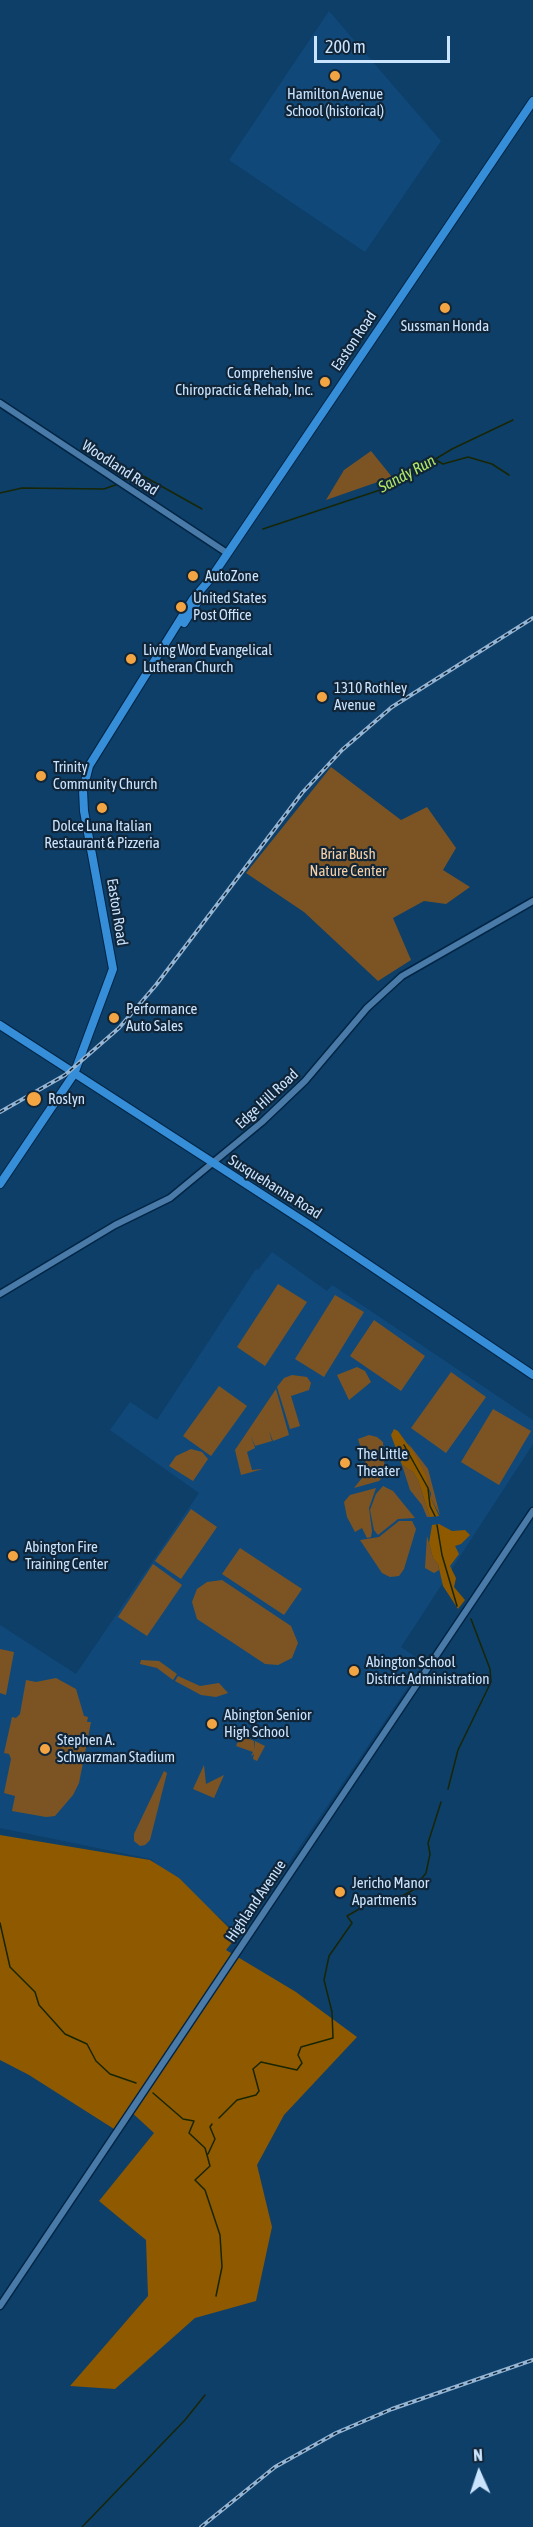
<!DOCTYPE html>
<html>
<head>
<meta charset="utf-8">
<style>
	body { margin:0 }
	#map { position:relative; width:533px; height:2527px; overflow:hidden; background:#0d3f69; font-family:"Asap Condensed",sans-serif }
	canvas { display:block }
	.north { position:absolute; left:449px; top:2443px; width:60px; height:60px; -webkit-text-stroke:4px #112538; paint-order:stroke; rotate:357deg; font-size:16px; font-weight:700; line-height:24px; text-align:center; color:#cbe4fe }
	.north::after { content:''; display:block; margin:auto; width:21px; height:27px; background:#cbe4fe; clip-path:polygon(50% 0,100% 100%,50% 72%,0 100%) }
	.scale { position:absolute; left:314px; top:36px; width:136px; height:27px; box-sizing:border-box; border:3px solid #cbe4fe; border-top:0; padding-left:8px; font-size:18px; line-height:21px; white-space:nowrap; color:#cbe4fe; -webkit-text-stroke:4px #112538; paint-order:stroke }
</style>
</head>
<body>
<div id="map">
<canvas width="533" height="2527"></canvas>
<div class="north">N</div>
<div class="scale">200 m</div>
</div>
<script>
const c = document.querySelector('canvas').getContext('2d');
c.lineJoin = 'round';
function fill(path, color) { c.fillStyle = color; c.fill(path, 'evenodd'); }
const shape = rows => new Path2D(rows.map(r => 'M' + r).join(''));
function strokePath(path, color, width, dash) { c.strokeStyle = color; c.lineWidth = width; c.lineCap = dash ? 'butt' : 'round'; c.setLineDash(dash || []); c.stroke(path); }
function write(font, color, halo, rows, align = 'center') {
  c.font = font + ' "Asap Condensed",sans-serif'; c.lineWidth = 4.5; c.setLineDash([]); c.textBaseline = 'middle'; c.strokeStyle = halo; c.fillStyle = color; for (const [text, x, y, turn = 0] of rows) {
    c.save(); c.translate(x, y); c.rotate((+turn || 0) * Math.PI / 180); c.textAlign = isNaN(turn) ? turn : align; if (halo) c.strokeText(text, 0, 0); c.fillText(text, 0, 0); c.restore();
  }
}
fill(shape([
	[329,11,441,141,365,252,229,160],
	[272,1252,327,1291,332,1285,533,1420,533,1444,401,1647,424,1663,240,1935,151,1859,0,1828,0,1625,76,1674,199,1493,110,1430,130,1402,157,1420,256,1269,258,1270]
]), '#104979');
fill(shape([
	[371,451,392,477,326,500,344,470],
	[331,767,401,820,427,807,456,848,443,870,470,887,446,904,424,901,393,918,411,960,378,981,304,912,246,873],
	[278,1284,307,1302,265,1366,237,1347],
	[335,1295,364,1312,324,1377,295,1359],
	[374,1320,425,1356,401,1391,350,1356],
	[357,1367,365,1371,371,1382,349,1400,337,1375],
	[451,1372,486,1397,446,1453,411,1428],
	[292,1375,307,1377,311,1383,309,1390,291,1396,300,1426,290,1429,277,1387,284,1378],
	[219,1386,247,1406,211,1456,183,1436],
	[276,1389,289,1435,273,1441,269,1431,272,1441,255,1446,251,1436,255,1448,247,1452,252,1470,263,1469,241,1475,235,1450],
	[493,1409,531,1431,499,1485,461,1462],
	[369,1435,377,1437,383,1442,385,1474,379,1481,354,1488,362,1478,361,1470,367,1468,358,1439],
	[408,1443,428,1469,440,1515,431,1499,431,1493],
	[191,1449,202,1452,208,1459,193,1481,169,1466,176,1456],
	[402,1465,413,1472,418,1480,430,1517,427,1517,422,1505,410,1490],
	[383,1486,393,1491,415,1518,398,1519,378,1535,374,1530,370,1510,376,1494],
	[376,1488,369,1508,372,1531,371,1537,367,1538,362,1528,355,1532,347,1517,344,1502,350,1495],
	[191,1509,217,1527,181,1579,155,1561],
	[399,1521,412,1521,416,1529,404,1569,399,1576,390,1577,382,1573,360,1540,379,1537],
	[427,1536,433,1558,438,1564,439,1570,434,1573,425,1568],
	[240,1548,302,1589,284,1615,222,1574],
	[153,1564,182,1585,147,1636,118,1617],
	[222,1580,291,1626,298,1643,292,1658,278,1665,265,1664,197,1619,192,1602,197,1589,207,1582],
	[0,1649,14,1652,6,1695,0,1693],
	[141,1660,159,1661,177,1674,173,1680,157,1668,140,1664],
	[178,1676,200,1686,219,1683,228,1693,216,1697,201,1695,175,1681],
	[56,1678,76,1689,84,1716,88,1717,87,1722,91,1722,79,1783,73,1795,55,1816,46,1817,12,1811,15,1796,4,1793,11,1759,9,1754,4,1753,12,1717,16,1718,20,1714,26,1680,36,1682],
	[241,1735,254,1741,254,1750,255,1741,265,1746,257,1761,253,1759,254,1754,251,1756,253,1752,236,1746],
	[204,1765,206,1784,224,1775,214,1798,193,1789],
	[164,1771,167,1773,150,1840,145,1845,140,1846,134,1841,134,1834]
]), '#7c5424');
fill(shape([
	[394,1429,398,1431,414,1453,426,1476,431,1499,439,1516,430,1517,418,1480,413,1472,402,1465,391,1435],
	[439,1524,452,1531,465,1530,470,1535,461,1544,455,1546,459,1554,450,1566,456,1578,454,1587,465,1600,458,1609,443,1586,438,1564,433,1558,429,1543,432,1525],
	[0,1835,150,1860,179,1878,237,1936,226,1950,296,1992,357,2037,284,2115,257,2165,272,2227,256,2301,195,2318,115,2389,70,2386,148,2296,146,2240,99,2201,154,2133,128,2109,114,2129,29,2075,0,2060]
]), '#8f5900');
strokePath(shape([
	[436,460,443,464,468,457,492,464,509,475],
	[122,481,135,474,145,477,202,509],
	[0,493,22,488,104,489,118,484],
	[263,529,389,487,452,449,513,420],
	[404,1445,428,1488,430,1506,435,1516],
	[437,1525,442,1555,457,1606],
	[448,1789,458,1750,491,1682,490,1669,471,1619],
	[395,1900,413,1890,426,1873,430,1854,428,1843,441,1802],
	[0,1923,10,1967,35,1992,39,2005,65,2034,87,2044,96,2061,110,2074,136,2083],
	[153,2093,183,2119,194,2121,189,2133,205,2148,207,2155,210,2166,195,2180,205,2190,220,2235,222,2267,216,2296],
	[219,2118,237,2100,256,2095,259,2091,253,2069,261,2062,297,2070,302,2063,298,2055,301,2047,333,2038,332,2012,324,1980,329,1956,352,1923,347,1916,368,1904,371,1898,378,1898],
	[208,2154,215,2139,210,2127,212,2124],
	[82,2527,185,2420,205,2395]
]), '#182605', 1.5);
const minor = shape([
	[0,403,227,553],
	[0,1294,115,1225,170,1198,262,1122,305,1081,367,1008,402,976,533,901],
	[0,2306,533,1511]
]);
const major = shape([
	[184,623,198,601,198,597],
	[0,1025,311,1226,533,1375],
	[0,1184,74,1074,113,969,84,811,83,790,89,766,193,599,211,578,533,101]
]);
strokePath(minor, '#002544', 9);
strokePath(major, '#002544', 10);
strokePath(minor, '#4a7aa7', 6);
strokePath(major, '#368dd8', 8);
const rail = shape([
	[0,1112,65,1075,119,1028,156,985,302,793,342,750,392,707,533,618],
	[201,2527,275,2467,336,2433,392,2409,533,2360]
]);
strokePath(rail, '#95b5d4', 4);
strokePath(rail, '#112538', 1.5, [4.5]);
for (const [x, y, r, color] of [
	[335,76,6,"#f2a542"],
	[445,308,6,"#f2a542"],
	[325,382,6,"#f2a542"],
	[193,576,6,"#f2a542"],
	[181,607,6,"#f2a542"],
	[131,659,6,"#f2a542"],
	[322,697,6,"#f2a542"],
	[41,776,6,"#f2a542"],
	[102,808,6,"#f2a542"],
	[114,1018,6,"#f2a542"],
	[34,1099,8,"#f2a542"],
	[345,1463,6,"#f2a542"],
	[13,1556,6,"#f2a542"],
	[354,1671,6,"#f2a542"],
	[212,1724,6,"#f2a542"],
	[45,1749,6,"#f2a542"],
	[340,1892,6,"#f2a542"]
]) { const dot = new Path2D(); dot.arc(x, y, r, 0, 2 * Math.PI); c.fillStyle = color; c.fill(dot); strokePath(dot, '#112538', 2); }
write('15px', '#cbe4fe', '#112538', [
	["Hamilton Avenue",335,94,"center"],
	["School (historical)",335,111,"center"],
	["Sussman Honda",445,326,"center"],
	["Comprehensive",313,373,"right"],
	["Chiropractic & Rehab, Inc.",313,390,"right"],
	["AutoZone",205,576],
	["United States",193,598],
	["Post Office",193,615],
	["Living Word Evangelical",143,650],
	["Lutheran Church",143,667],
	["1310 Rothley",334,688],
	["Avenue",334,705],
	["Trinity",53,767],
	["Community Church",53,784],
	["Dolce Luna Italian",102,826,"center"],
	["Restaurant & Pizzeria",102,843,"center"],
	["Performance",126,1009],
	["Auto Sales",126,1026],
	["Roslyn",48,1099],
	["The Little",357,1454],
	["Theater",357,1471],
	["Abington Fire",25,1547],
	["Training Center",25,1564],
	["Abington School",366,1662],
	["District Administration",366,1679],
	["Abington Senior",224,1715],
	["High School",224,1732],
	["Stephen A.",57,1740],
	["Schwarzman Stadium",57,1757],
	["Jericho Manor",352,1883],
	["Apartments",352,1900]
], 'left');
write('15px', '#cbe4fe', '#112538', [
	["Easton Road",354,341,-56],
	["Woodland Road",120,468,33],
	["Easton Road",117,912,81],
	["Edge Hill Road",267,1099,-43],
	["Susquehanna Road",275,1187,32],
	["Highland Avenue",256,1901,-56]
]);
write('15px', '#f5d0a7', '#112538', [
	["Briar Bush",348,854],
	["Nature Center",348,871]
]);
write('italic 16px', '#b0e766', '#112538', [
	["Sandy Run",407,474,-28]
]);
</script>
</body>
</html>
